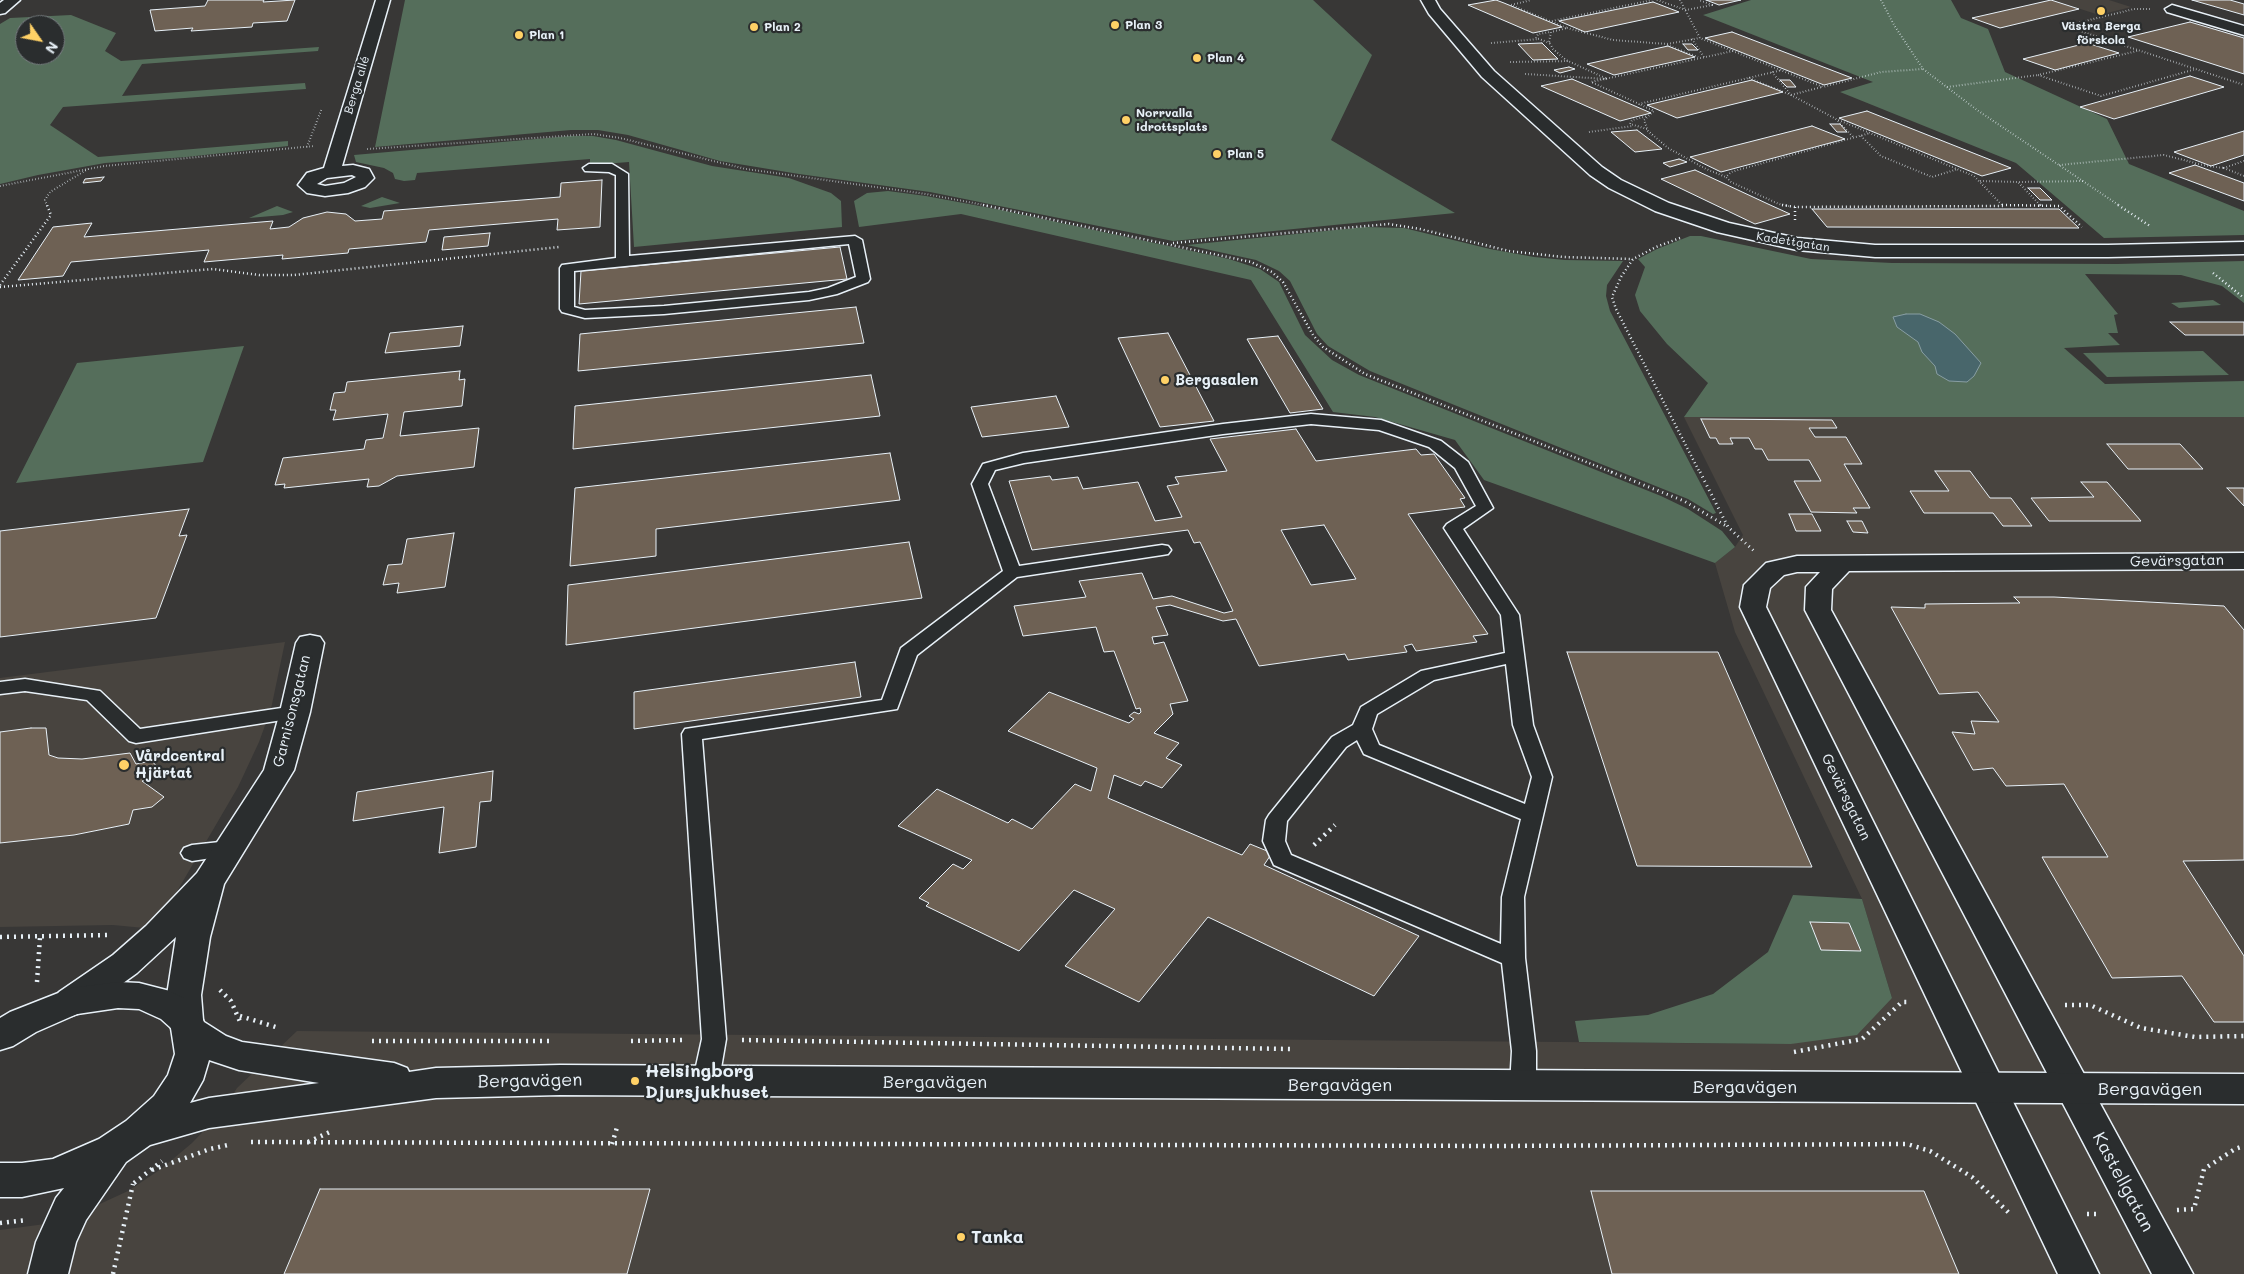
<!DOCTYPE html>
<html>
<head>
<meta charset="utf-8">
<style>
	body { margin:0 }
	#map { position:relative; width:2244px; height:1274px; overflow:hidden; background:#383736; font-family:Mali,sans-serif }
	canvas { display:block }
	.north { position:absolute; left:15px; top:15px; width:50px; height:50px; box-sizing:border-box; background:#2a2d2e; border:1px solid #767b7f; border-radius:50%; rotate:123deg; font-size:14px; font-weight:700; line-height:20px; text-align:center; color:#e8f1f8 }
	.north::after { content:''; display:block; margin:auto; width:18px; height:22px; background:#ffd166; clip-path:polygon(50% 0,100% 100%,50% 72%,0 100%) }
</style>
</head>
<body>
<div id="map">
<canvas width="2244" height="1274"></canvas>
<div class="north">N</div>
</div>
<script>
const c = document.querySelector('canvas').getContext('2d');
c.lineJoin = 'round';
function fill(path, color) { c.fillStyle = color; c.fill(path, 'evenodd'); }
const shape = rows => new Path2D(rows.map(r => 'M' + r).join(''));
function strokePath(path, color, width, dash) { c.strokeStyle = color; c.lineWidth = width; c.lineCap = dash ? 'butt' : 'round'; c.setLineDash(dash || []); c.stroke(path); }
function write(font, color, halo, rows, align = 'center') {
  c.font = font + ' Mali,sans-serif'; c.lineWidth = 4.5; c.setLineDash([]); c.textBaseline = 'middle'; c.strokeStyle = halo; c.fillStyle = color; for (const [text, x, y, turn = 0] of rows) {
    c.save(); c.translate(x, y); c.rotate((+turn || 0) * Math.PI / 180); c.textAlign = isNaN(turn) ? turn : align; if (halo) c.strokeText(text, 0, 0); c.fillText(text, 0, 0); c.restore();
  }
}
fill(shape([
	[2053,0,2109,0,2131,7,2099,15],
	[1684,417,2244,417,2244,1274,0,1274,0,1230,45,1224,89,1209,128,1191,161,1169,192,1143,220,1114,237,1088,297,1031,1791,1044,1892,998,1862,899,1735,632,1715,563,1735,547,1743,535],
	[285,642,271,709,259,742,238,787,155,929,113,925,0,927,0,678]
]), '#48443f');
fill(shape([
	[405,0,1313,0,1372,55,1331,140,1455,213,1173,241,930,192,799,174,720,161,628,135,598,130,571,130,375,147],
	[1751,0,1951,0,1961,18,1988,29,2005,72,2107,119,2129,164,2244,211,2244,235,2104,238,2016,163,1840,92,1873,82,1703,15],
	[71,15,116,33,105,51,121,61,319,47,318,51,142,64,122,96,305,83,306,89,63,107,50,125,98,157,288,141,288,146,186,157,105,163,38,175,0,184,0,24,10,18],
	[25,25,55,25,55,55,25,55],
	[570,136,593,136,616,140,712,166,789,178,831,193,841,201,842,227,634,247,629,162,590,165,590,159,417,173,415,180,404,181,395,179,393,173,384,168,356,162,354,155],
	[888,191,926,196,1001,210,1229,259,1260,269,1279,282,1305,335,1332,360,1359,375,1661,496,1688,509,1722,531,1735,547,1715,563,1484,480,1455,440,1375,417,1333,412,1251,280,961,214,859,227,854,201,867,193],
	[382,197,400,203,370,208,361,206],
	[277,206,293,212,283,215,249,218],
	[1365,227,1404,228,1490,249,1534,257,1565,260,1623,261,1607,285,1606,296,1610,311,1716,513,1713,514,1688,499,1370,371,1328,346,1317,334,1290,281,1279,271,1256,260,1187,245],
	[1690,236,1701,236,1811,259,1892,263,2117,264,2244,261,2244,303,2222,286,2181,275,2085,274,2118,314,2114,315,2118,333,2108,333,2120,345,2064,348,2105,384,2244,381,2244,417,1684,417,1708,383,1667,344,1640,311,1635,295,1645,267,1638,259,1657,249],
	[2213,300,2221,305,2179,308,2171,303],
	[244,346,203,462,16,483,77,363],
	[2203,351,2229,375,2107,377,2083,353],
	[1793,895,1862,899,1892,998,1857,1035,1791,1044,1579,1042,1575,1021,1648,1015,1713,994,1768,952]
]), '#556e5b');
const water = shape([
	[1906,314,1920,314,1939,322,1955,334,1981,363,1974,376,1967,382,1949,381,1937,374,1935,366,1922,352,1918,342,1897,327,1893,317,1906,314]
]);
fill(water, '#48666b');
strokePath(water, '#889ea3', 1);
const building = shape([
	[208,0,264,0,263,2,295,0,287,21,253,23,252,27,191,31,193,28,155,31,150,10,205,6,208,0],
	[1496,0,1504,3,1562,27,1533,33,1468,5,1496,0],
	[1706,0,1741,0,1719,5,1706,0],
	[2051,0,2079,9,2000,28,1972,18,2051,0],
	[2192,0,2230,0,2244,4,2244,15,2192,0],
	[1653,2,1679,12,1585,32,1559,21,1653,2],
	[2190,22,2244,38,2244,74,2128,37,2190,22],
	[1732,32,1852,78,1824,85,1705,38,1732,32],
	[1542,43,1558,59,1533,60,1518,44,1542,43],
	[2087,43,2119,53,2055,70,2023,59,2087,43],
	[1683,44,1692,44,1698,50,1688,50,1683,44],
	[1668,46,1695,57,1614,75,1587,64,1668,46],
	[1569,67,1575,69,1560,73,1554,70,1569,67],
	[2190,76,2224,87,2114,119,2080,107,2190,76],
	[1572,79,1635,106,1651,113,1620,121,1541,86,1572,79],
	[1752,80,1783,92,1677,118,1647,105,1752,80],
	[1780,80,1790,80,1796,87,1787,87,1780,80],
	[1867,111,2011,168,1982,176,1839,118,1867,111],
	[1830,124,1840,124,1847,132,1837,132,1830,124],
	[1812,126,1845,139,1721,172,1690,157,1812,126],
	[1637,130,1662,149,1635,152,1611,132,1637,130],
	[2244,131,2244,155,2211,166,2174,152,2244,131],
	[1679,159,1687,162,1670,167,1663,163,1679,159],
	[2195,165,2244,183,2244,201,2169,173,2195,165],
	[1695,170,1768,204,1790,214,1755,224,1661,179,1695,170],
	[104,177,101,181,83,183,85,179,104,177],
	[602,180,600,227,557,230,558,219,429,230,426,242,349,249,348,253,282,259,283,255,204,262,209,250,71,262,63,276,18,280,53,227,92,223,84,237,273,221,270,229,289,227,303,218,327,212,346,214,355,221,382,219,384,211,560,197,561,183,602,180],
	[2028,188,2040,188,2052,200,2040,200,2028,188],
	[1812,209,2059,209,2079,228,1827,227,1812,209],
	[490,233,488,246,442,250,444,237,490,233],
	[840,247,847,279,579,304,581,271,840,247],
	[856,307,864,343,578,371,580,334,856,307],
	[2170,322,2244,322,2244,335,2185,335,2170,322],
	[463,326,460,346,385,353,390,333,463,326],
	[1168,333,1214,421,1160,427,1118,338,1168,333],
	[1278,336,1323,409,1290,413,1247,339,1278,336],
	[460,371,459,380,465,379,462,406,404,412,400,436,479,428,474,467,397,476,379,486,367,487,369,479,284,488,285,484,275,485,283,458,364,449,366,440,383,438,388,414,333,420,336,410,330,410,334,393,345,392,347,382,460,371],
	[871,375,880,416,573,449,575,406,871,375],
	[1056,396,1069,427,982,437,971,407,1056,396],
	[1701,419,1832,420,1837,428,1809,428,1815,437,1846,437,1862,464,1844,464,1870,508,1853,508,1857,513,1811,512,1794,481,1821,481,1809,460,1768,460,1762,449,1755,449,1749,438,1730,438,1733,444,1719,444,1716,438,1710,438,1701,419],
	[1296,429,1316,461,1416,449,1421,455,1434,454,1465,498,1460,499,1465,507,1408,514,1488,634,1473,636,1477,642,1416,651,1412,644,1404,646,1407,652,1348,660,1345,654,1259,666,1236,619,1223,621,1170,605,1156,607,1168,635,1152,637,1154,644,1164,642,1188,701,1170,704,1173,714,1154,733,1179,743,1166,758,1182,765,1162,788,1145,781,1141,786,1114,775,1108,798,1242,855,1250,844,1272,853,1264,865,1419,936,1374,996,1208,917,1139,1002,1065,966,1115,909,1074,890,1019,951,926,906,929,903,919,898,953,864,963,869,972,860,898,826,937,789,1008,823,1012,819,1032,829,1075,784,1091,791,1097,768,1008,731,1049,692,1129,723,1134,719,1129,716,1134,712,1139,714,1141,712,1140,708,1136,709,1114,651,1104,652,1096,627,1023,636,1014,606,1086,597,1079,581,1142,573,1153,599,1172,596,1224,613,1233,611,1200,542,1194,543,1188,530,1032,550,1009,481,1050,476,1052,480,1078,477,1083,489,1138,482,1155,521,1182,517,1167,486,1179,484,1175,477,1227,471,1210,439,1296,429],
	[1324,525,1356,579,1311,585,1281,530,1324,525],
	[2107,444,2180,444,2203,469,2128,469,2107,444],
	[890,453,900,500,656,529,656,556,570,566,575,488,890,453],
	[1935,471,1970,471,1990,498,2011,498,2032,526,2003,526,1993,513,1924,513,1910,491,1949,491,1935,471],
	[2081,482,2107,482,2141,521,2049,521,2031,498,2094,497,2081,482],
	[2227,488,2244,488,2244,506,2227,488],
	[189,509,179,536,187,535,156,618,0,637,0,531,189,509],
	[1789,514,1812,514,1821,531,1796,531,1789,514],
	[1847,521,1862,521,1868,533,1853,532,1847,521],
	[454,533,445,587,397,593,399,583,383,585,388,565,402,564,407,539,454,533],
	[909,542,922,598,566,645,568,585,909,542],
	[2014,597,2054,597,2224,606,2244,630,2244,860,2183,861,2244,956,2244,1022,2214,1022,2182,976,2112,978,2042,857,2108,857,2064,784,2006,786,1993,768,1973,770,1952,732,1975,734,1971,721,1999,722,1978,692,1939,694,1891,607,1925,608,1925,604,2020,603,2014,597],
	[1567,652,1718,652,1812,867,1637,866,1567,652],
	[855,662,861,697,634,729,634,692,855,662],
	[31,728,46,728,49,755,58,758,82,759,130,753,136,764,152,761,164,775,142,781,164,797,152,807,133,810,129,824,74,835,0,843,0,732,31,728],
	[493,771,491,801,480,802,476,847,439,853,444,807,353,821,357,792,493,771],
	[1810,922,1849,923,1861,951,1821,950,1810,922],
	[320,1189,650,1189,627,1274,284,1274,320,1189],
	[1591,1191,1924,1191,1959,1274,1612,1274,1591,1191]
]);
fill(building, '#6e6154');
strokePath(building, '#e8f1f8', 1);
const service = shape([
	[589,164,612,164,628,174,629,256,855,236,862,240,870,279,868,282,837,294,809,300,664,314,585,318,562,312,560,309,560,268,562,265,616,258,616,175,609,172,585,171,583,168,589,164],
	[849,244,856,277,828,288,809,292,664,306,585,310,574,307,574,271,849,244],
	[1311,414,1381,420,1441,441,1468,462,1493,508,1463,529,1519,615,1533,725,1552,777,1524,897,1525,958,1536,1051,1536,1086,1532,1093,1523,1096,1514,1093,1510,1086,1512,1051,1502,963,1274,865,1263,841,1266,820,1269,815,1332,737,1353,725,1361,707,1421,671,1505,653,1501,615,1444,528,1447,524,1476,506,1455,468,1429,447,1379,430,1311,424,1223,434,1024,463,995,470,988,484,1019,566,1162,545,1168,546,1171,550,1168,554,1162,555,1017,577,917,655,897,709,702,739,726,1039,719,1080,715,1087,706,1090,697,1087,693,1080,702,1039,682,734,685,729,882,700,901,648,1003,571,972,484,983,464,1023,453,1223,424,1311,414],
	[1506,664,1513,725,1532,777,1525,804,1379,745,1372,729,1377,714,1434,680,1506,664],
	[1357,740,1364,754,1521,819,1502,897,1501,944,1291,855,1285,841,1287,821,1346,747,1357,740],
	[25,679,100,691,140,729,295,706,302,708,305,712,302,716,295,718,136,743,129,741,87,700,25,691,0,694,0,682,25,679],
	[229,841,237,844,240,849,237,854,192,861,184,858,181,853,184,848,192,845,229,841]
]);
const minor = shape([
	[376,0,390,0,342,166,353,165,369,169,374,178,365,187,348,193,325,196,307,193,298,185,307,173,324,168,376,0],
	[352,175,356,177,344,183,325,186,317,184,327,178,352,175],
	[1421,0,1435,0,1440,9,1494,71,1602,167,1621,180,1669,203,1729,223,1797,238,1875,245,2108,245,2244,242,2244,254,2108,257,1875,257,1797,250,1717,232,1655,211,1609,188,1590,175,1482,77,1429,14,1421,0],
	[2172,5,2244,26,2244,35,2167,12,2165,9,2172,5],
	[2244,553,2244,569,1849,571,1832,589,1831,610,2193,1274,2152,1274,1805,610,1806,587,1820,572,1797,572,1784,575,1770,588,1766,607,2099,1274,2058,1274,1740,607,1744,585,1766,563,1797,556,2244,553],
	[310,635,320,637,324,643,310,712,294,770,224,884,210,937,201,995,203,1020,198,1030,185,1034,172,1030,167,1020,167,995,176,937,137,973,83,1012,71,1016,59,1012,53,1002,59,992,113,955,146,926,197,873,264,770,280,712,296,643,300,637,310,635]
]);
const tertiary = shape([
	[118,982,139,983,170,991,185,999,198,1010,204,1022,226,1036,242,1042,394,1063,407,1068,409,1072,436,1068,560,1065,2244,1074,2244,1104,560,1095,436,1098,209,1128,150,1145,126,1162,86,1220,76,1242,68,1274,28,1274,36,1242,56,1198,64,1188,22,1197,0,1197,0,1163,22,1163,53,1159,99,1139,126,1121,154,1096,168,1075,175,1054,171,1028,161,1019,139,1009,118,1008,77,1014,36,1032,13,1046,0,1050,0,1018,10,1012,71,988,118,982],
	[209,1060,239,1070,319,1083,209,1098,190,1103,203,1080,209,1060]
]);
const motorway = shape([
	[4,0,20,0,5,13,0,14,0,3,4,0]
]);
strokePath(service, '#e8f1f8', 3);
strokePath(minor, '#e8f1f8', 3);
strokePath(tertiary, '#e8f1f8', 3);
strokePath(motorway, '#e8f1f8', 3);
strokePath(shape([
	[1657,0,1686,10,1712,5,1699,0],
	[1680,0,1700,38,1823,87,1881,72,1923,69],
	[1881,0,1894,25,1923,69,1977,110,2120,206],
	[2150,9,2134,9,2065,26,2244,85],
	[1552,21,1652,0],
	[1567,28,1613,40,1667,44,1700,38],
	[1692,39,1704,57],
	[1491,43,1538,39],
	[1550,43,1536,38,1538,34,1551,32],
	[1667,45,1698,57],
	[1733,51,1591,82,1639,104,1782,70],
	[2137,51,2038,75,2101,96,2196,69],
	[1510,62,1569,61],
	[1772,72,1791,95,1822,87],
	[1525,74,1607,79,1566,60,1553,49,1549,42,1551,32,1567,28,1511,5,1531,0],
	[1749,78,1791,95,1836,119,1974,176,2003,206],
	[1947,87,2038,75],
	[1641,105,1654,111,1644,120,1648,131,1668,148,1706,169,1726,177],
	[1838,121,1854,138],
	[1647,129,1630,124,1632,120,1648,116],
	[1589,132,1633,126],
	[1861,136,1881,156,1932,177,1958,169],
	[307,147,322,108],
	[367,149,594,134,620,138,746,169,926,194,989,206],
	[2244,161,2224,168,2244,176],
	[2059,165,2164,155,2207,166,2224,168],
	[1980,181,2018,182,2041,206],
	[2019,182,2083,181],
	[0,186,104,166,314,146],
	[47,206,45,200,50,192,88,169],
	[1789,206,1779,204,1731,182,1726,177,1731,172,1870,133]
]), '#e8f1f8', 2, [0.5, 2.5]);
strokePath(shape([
	[983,205,1251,262,1272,272,1283,282,1313,335,1323,347,1365,374,1614,473],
	[1782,205,1795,207,2003,206],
	[2002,205,2059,206,2082,227],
	[2040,205,2041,206],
	[2118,205,2150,226],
	[1795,207,1795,221],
	[1680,238,1656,247,1633,259,1621,277,1612,297,1616,309,1700,473],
	[1173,243,1389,224,1420,229,1509,251,1563,257,1633,259],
	[2213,273,2244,298],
	[0,285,51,215,47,205],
	[0,287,213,269,259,275,294,275,559,247]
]), '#e8f1f8', 2.5, [1, 3]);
strokePath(shape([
	[1611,472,1684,501,1728,527],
	[1700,472,1728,527,1754,551]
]), '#e8f1f8', 3, [1, 4]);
strokePath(shape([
	[1314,845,1335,825],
	[0,937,109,935],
	[37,982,40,937],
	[220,990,231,1001,241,1024],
	[2065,1005,2090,1005,2141,1028,2195,1037,2244,1036],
	[240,1016,279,1028],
	[742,1040,1290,1049],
	[372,1041,549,1041],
	[631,1041,685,1040],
	[1794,1052,1862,1039,1902,1002,1909,1002],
	[251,1142,1494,1146,1907,1144,1930,1151,1972,1177,2009,1213],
	[308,1142,332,1131],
	[612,1144,618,1124],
	[152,1170,210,1149,228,1145],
	[134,1183,162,1161],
	[2177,1210,2194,1209,2204,1169,2235,1149,2244,1146],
	[2087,1214,2101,1214],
	[0,1223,27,1220],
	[113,1274,133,1184]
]), '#e8f1f8', 4.5, [2, 5]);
fill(service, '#2a2d2e');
fill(minor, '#2a2d2e');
fill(tertiary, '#2a2d2e');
fill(motorway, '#2a2d2e');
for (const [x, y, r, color] of [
	[2101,11,5,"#ffd166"],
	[1115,25,5,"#ffd166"],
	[754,27,5,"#ffd166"],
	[519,35,5,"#ffd166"],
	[1197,58,5,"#ffd166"],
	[1126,120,5,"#ffd166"],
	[1217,154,5,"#ffd166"],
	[1165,380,5,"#ffd166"],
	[124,765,6,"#ffd166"],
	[635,1081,5,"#ffd166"],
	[961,1237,5,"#ffd166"]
]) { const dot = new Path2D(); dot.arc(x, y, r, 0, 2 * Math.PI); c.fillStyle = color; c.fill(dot); strokePath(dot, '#2a2d2e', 2); }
write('bold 12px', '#e8f1f8', '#2a2d2e', [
	["Plan 3",1125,25],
	["Västra Berga",2101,26,"center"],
	["förskola",2101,40,"center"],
	["Plan 2",764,27],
	["Plan 1",529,35],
	["Plan 4",1207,58],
	["Norrvalla",1136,113],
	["idrottsplats",1136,127],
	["Plan 5",1227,154]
], 'left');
write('12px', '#e8f1f8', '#2a2d2e', [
	["Berga allé",357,85,-73],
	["Kadettgatan",1793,242,9]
]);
write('bold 15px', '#e8f1f8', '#2a2d2e', [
	["Bergasalen",1175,380],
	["Vårdcentral",135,756],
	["Hjärtat",135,773]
], 'left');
write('15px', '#e8f1f8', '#2a2d2e', [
	["Gevärsgatan",2177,561,-1],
	["Garnisonsgatan",292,711,-76],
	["Gevärsgatan",1846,797,64]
]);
write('bold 18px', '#e8f1f8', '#2a2d2e', [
	["Helsingborg",645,1071],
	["Djursjukhuset",645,1092],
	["Tanka",971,1237]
], 'left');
write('18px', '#e8f1f8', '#2a2d2e', [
	["Bergavägen",530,1081,-1],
	["Bergavägen",935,1082],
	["Bergavägen",1340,1085],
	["Bergavägen",1745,1087],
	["Bergavägen",2150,1089],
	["Kastellgatan",2123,1182,62]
]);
</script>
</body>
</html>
